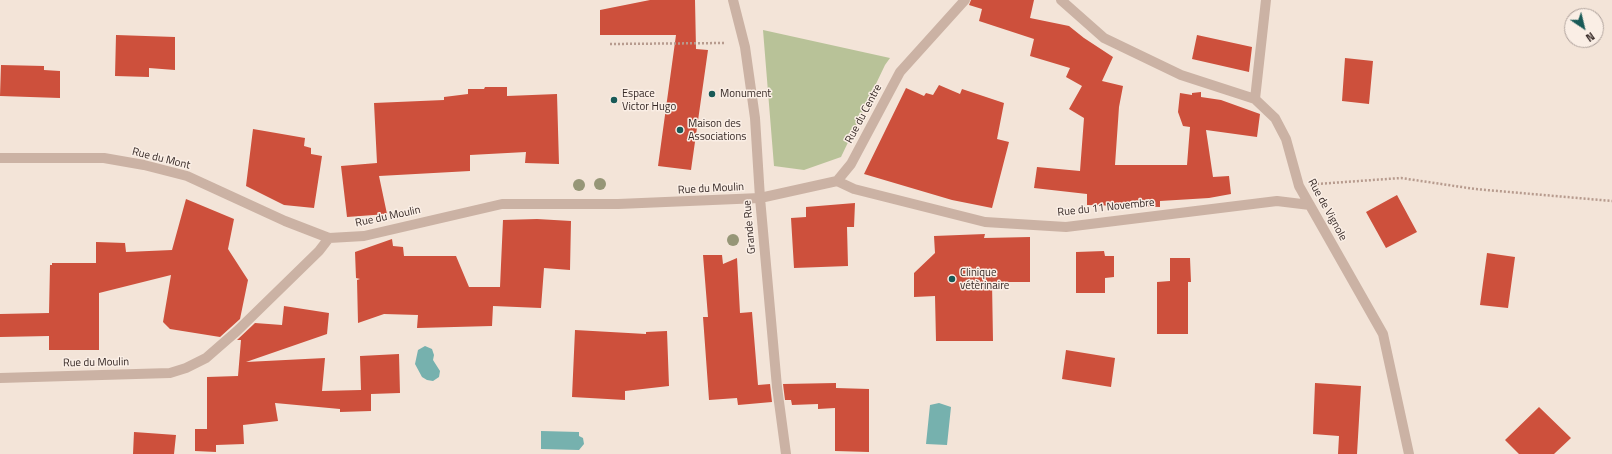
<!DOCTYPE html>
<html>
<head>
<meta charset="utf-8">
<style>
	body { margin:0 }
	#map { position:relative; width:1612px; height:454px; overflow:hidden; background:#f3e4d8; font-family:"Titillium Web",sans-serif }
	canvas { display:block }
	.north { position:absolute; left:1564px; top:8px; width:40px; height:40px; box-sizing:border-box; background:#faeee5; border:1px solid #ac9f99; border-radius:50%; rotate:145deg; font-size:11px; font-weight:700; line-height:16px; text-align:center; color:#362926 }
	.north::after { content:''; display:block; margin:auto; width:14px; height:18px; background:#195a57; clip-path:polygon(50% 0,100% 100%,50% 72%,0 100%) }
</style>
</head>
<body>
<div id="map">
<canvas width="1612" height="454"></canvas>
<div class="north">N</div>
</div>
<script>
const c = document.querySelector('canvas').getContext('2d');
c.lineJoin = 'round';
function fill(path, color) { c.fillStyle = color; c.fill(path, 'evenodd'); }
const shape = rows => new Path2D(rows.map(r => 'M' + r).join(''));
function strokePath(path, color, width, dash) { c.strokeStyle = color; c.lineWidth = width; c.lineCap = dash ? 'butt' : 'round'; c.setLineDash(dash || []); c.stroke(path); }
function write(font, color, halo, rows, align = 'center') {
  c.font = font + ' "Titillium Web",sans-serif'; c.lineWidth = 3; c.setLineDash([]); c.textBaseline = 'middle'; c.strokeStyle = halo; c.fillStyle = color; for (const [text, x, y, turn = 0] of rows) {
    c.save(); c.translate(x, y); c.rotate((+turn || 0) * Math.PI / 180); c.textAlign = isNaN(turn) ? turn : align; if (halo) c.strokeText(text, 0, 0); c.fillText(text, 0, 0); c.restore();
  }
}
fill(shape([
	[763,30,890,58,885,65,841,157,804,170,774,166]
]), '#b8c298');
fill(shape([
	[425,346,432,349,434,355,433,360,440,371,439,377,433,381,427,380,422,377,415,364,418,350],
	[939,403,951,407,947,445,926,444,930,405],
	[541,431,579,432,579,436,583,438,584,444,579,450,541,449]
]), '#76b1ae');
fill(shape([
	[650,0,695,0,696,49,708,50,691,170,658,166,676,35,600,35,600,10],
	[971,0,1034,0,1030,18,1069,26,1084,38,1113,57,1102,81,1123,86,1119,107,1115,165,1187,165,1190,127,1183,126,1178,112,1180,93,1192,95,1192,93,1201,92,1201,97,1221,100,1260,114,1257,137,1206,130,1213,177,1229,176,1231,194,1209,198,1160,201,1160,207,1087,205,1087,194,1034,188,1037,167,1080,171,1084,118,1069,109,1082,86,1066,77,1070,68,1030,56,1034,39,979,21,982,9,969,5],
	[116,35,175,37,175,70,149,68,149,77,115,76],
	[1197,35,1252,47,1249,72,1192,59],
	[1345,58,1373,61,1369,104,1342,101],
	[1,65,44,66,44,70,60,71,60,98,0,96],
	[939,85,960,94,962,89,1004,103,997,139,1009,142,992,208,952,200,864,174,906,88,924,96,926,93,933,95],
	[485,87,507,87,507,96,557,94,559,164,525,163,526,152,470,155,470,171,379,176,387,214,347,217,341,166,377,163,374,103,444,100,444,97,468,94,468,89,484,89],
	[253,129,305,138,304,146,311,148,311,154,322,156,314,208,284,205,246,186],
	[1397,195,1417,232,1386,248,1366,212],
	[186,199,234,219,228,249,248,280,240,319,220,337,170,329,163,322,171,275,99,293,99,350,49,350,49,336,0,337,0,314,49,313,50,265,52,265,52,263,96,263,96,242,125,243,126,252,172,250],
	[855,203,854,227,847,227,848,266,794,268,791,218,806,217,806,207],
	[537,219,571,221,570,270,544,268,541,308,493,306,492,326,417,328,418,315,384,314,358,323,357,280,360,279,356,278,355,252,392,239,393,246,403,247,404,256,456,256,469,287,500,287,503,220],
	[985,234,984,238,1030,237,1030,282,992,282,993,341,936,341,935,296,914,297,914,273,935,253,934,236],
	[1104,251,1105,256,1114,256,1114,277,1105,278,1105,293,1076,293,1076,252],
	[1487,253,1515,257,1508,308,1480,305],
	[703,255,722,255,723,264,737,258,740,313,752,312,758,385,770,384,772,402,738,405,737,398,709,400,703,317,708,317],
	[1170,258,1190,258,1191,282,1188,282,1188,334,1157,334,1157,282,1170,281],
	[284,306,329,313,327,334,246,362,325,358,322,391,361,390,360,356,399,354,400,393,371,394,371,411,340,412,340,409,275,403,278,421,243,425,244,444,216,445,216,452,195,451,195,429,207,429,207,377,238,376,241,340,237,340,255,323,282,325],
	[575,330,646,334,646,332,667,331,669,386,625,391,625,400,572,397],
	[1066,350,1115,358,1111,387,1062,379],
	[836,383,836,388,869,389,869,452,835,451,835,408,818,409,818,404,792,405,791,400,785,400,783,384],
	[1315,383,1361,386,1357,454,1338,454,1339,436,1313,434],
	[1539,407,1571,438,1554,454,1519,454,1505,440],
	[134,432,176,435,174,454,133,454]
]), '#cd503c');
strokePath(shape([
	[610,44,726,43],
	[1317,184,1401,178,1475,189,1612,201]
]), '#b79b8e', 2.5, [2, 2]);
strokePath(shape([
	[733,0,745,47,755,118,760,198,777,387,786,454],
	[1061,0,1104,38,1181,75,1255,99,1275,118,1286,139,1299,186,1383,334,1409,454],
	[1255,99,1266,0],
	[0,158,104,158,144,165,187,176,285,221,329,238,364,236,502,204,618,204,760,198,837,181,851,164,900,72,965,0],
	[837,181,854,189,985,222,1066,227,1277,201,1310,205],
	[0,378,170,373,186,368,206,358,237,331,319,251,329,238]
]), '#cbb2a4', 10);
c.fillStyle = '#969677';
for (const [x, y] of [
	[600,184],
	[579,185],
	[733,240]
]) { c.beginPath(); c.arc(x, y, 6, 0, 2 * Math.PI); c.fill(); }
for (const [x, y, r, color] of [
	[712,94,4,"#195a57"],
	[614,100,4,"#195a57"],
	[680,130,4,"#195a57"],
	[952,279,4,"#195a57"]
]) { const dot = new Path2D(); dot.arc(x, y, r, 0, 2 * Math.PI); c.fillStyle = color; c.fill(dot); strokePath(dot, '#faeee5', 1.5); }
write('11px', '#362926', '#faeee5', [
	["Espace",622,94],
	["Victor Hugo",622,107],
	["Monument",720,94],
	["Maison des",688,124],
	["Associations",688,137],
	["Clinique",960,273],
	["vétèrinaire",960,286]
], 'left');
write('11px', '#362926', '#faeee5', [
	["Rue du Centre",864,114,-62],
	["Rue du Mont",161,159,14],
	["Rue du Moulin",711,189,-3],
	["Rue du 11 Novembre",1106,208,-6],
	["Rue de Vignole",1327,210,61],
	["Rue du Moulin",388,217,-12],
	["Grande Rue",750,227,-95],
	["Rue du Moulin",96,363,-1]
]);
</script>
</body>
</html>
